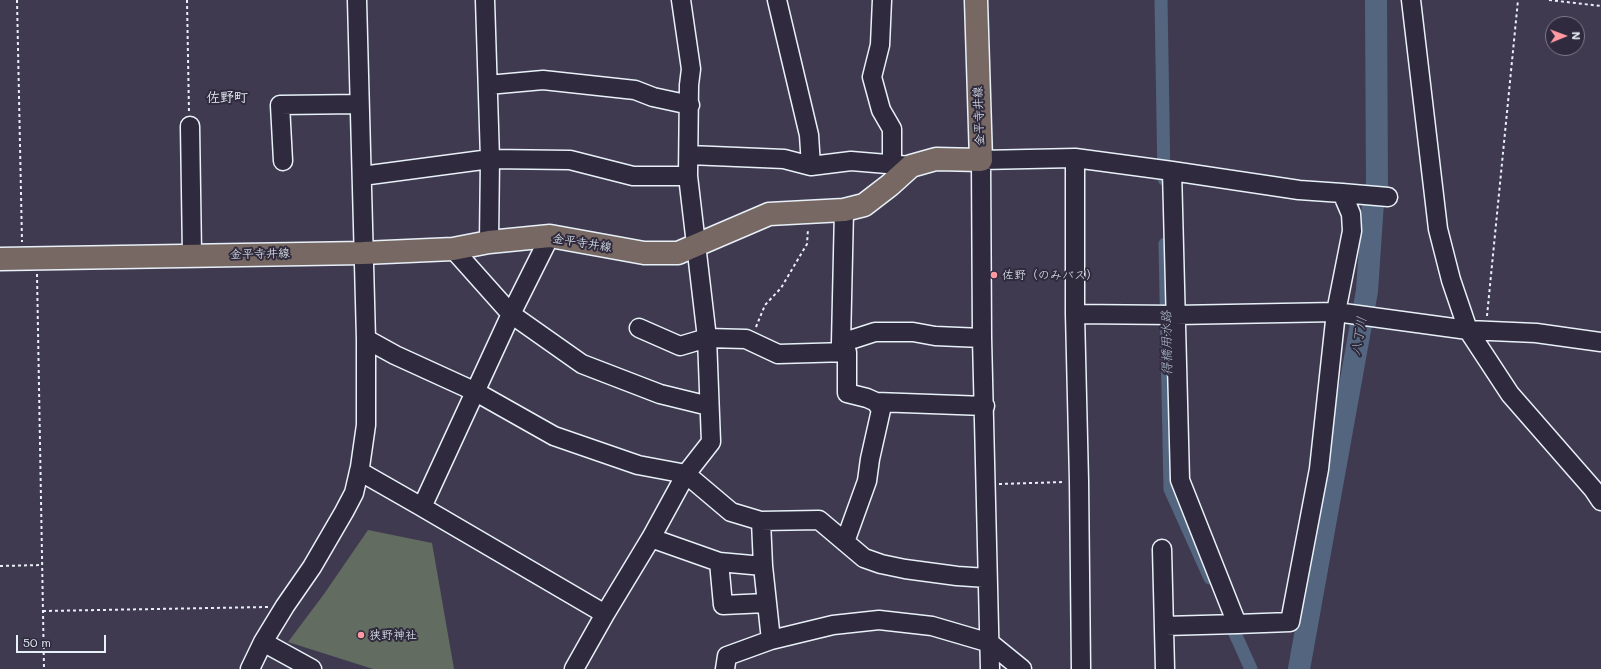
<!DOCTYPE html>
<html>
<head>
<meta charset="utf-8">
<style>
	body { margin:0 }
	#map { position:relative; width:1601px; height:669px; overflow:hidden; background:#403a51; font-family:Mali,sans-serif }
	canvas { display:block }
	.north { position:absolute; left:1545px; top:16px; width:40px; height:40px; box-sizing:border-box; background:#2f2a3d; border:1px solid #797a88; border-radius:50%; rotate:89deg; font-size:11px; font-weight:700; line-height:16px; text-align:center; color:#e8f1f8 }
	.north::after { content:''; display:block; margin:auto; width:14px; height:18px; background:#ff9aa2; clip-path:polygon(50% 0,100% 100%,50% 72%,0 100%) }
	.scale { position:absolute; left:16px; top:635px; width:90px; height:18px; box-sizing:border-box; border:2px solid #e8f1f8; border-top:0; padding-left:5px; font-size:12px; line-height:14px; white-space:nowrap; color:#e8f1f8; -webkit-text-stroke:3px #2f2a3d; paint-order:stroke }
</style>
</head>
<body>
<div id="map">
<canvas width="1601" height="669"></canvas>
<div class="north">N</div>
<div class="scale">50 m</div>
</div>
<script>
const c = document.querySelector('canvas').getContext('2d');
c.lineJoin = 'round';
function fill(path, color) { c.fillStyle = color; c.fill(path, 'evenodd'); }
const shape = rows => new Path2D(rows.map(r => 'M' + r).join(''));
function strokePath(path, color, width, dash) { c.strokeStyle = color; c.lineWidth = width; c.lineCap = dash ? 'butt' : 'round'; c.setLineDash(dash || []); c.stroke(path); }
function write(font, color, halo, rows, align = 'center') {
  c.font = font + ' Mali,"Klee One",sans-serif'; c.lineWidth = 4; c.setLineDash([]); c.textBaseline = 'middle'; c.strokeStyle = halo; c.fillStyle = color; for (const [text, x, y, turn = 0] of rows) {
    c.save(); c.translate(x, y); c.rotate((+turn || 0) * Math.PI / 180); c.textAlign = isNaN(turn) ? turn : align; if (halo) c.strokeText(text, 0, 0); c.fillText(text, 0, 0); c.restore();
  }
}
fill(shape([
	[368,530,432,543,454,669,373,669,288,642,324,594]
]), '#626c60');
strokePath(shape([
	[1161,0,1164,179],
	[1165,244,1170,489,1210,578],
	[1228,618,1251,669]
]), '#54667f', 13);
strokePath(shape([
	[1299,669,1367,291,1373,202,1377,185,1376,0]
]), '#54667f', 22);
const minor = shape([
	[485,0,490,159,489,242],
	[777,0,809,135,811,166],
	[882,0,880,45,872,77,881,110,892,129,892,164],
	[1411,0,1438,229,1451,280,1468,330,1510,394,1593,489,1601,501],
	[488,85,543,80,635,90,653,97,690,105],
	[190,126,192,255],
	[689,155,784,159,811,166,851,161,911,166],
	[1075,158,1075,314,1079,481,1081,669],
	[283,161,280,105,359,104],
	[362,176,490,159,570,160,633,176,688,176],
	[1342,193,1388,197],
	[844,210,841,343,847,352,847,393,867,398,876,402,881,410,870,459,867,481,845,542],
	[453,249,511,314,582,364,660,394,709,406],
	[1075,314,1176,315,1336,312,1468,330,1536,333,1601,342],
	[639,328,680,346,707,338,746,339,778,354,847,352],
	[366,339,395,355,476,392,554,436,638,465,686,474,731,512,761,521,819,520,864,558,881,564,905,569,957,576,987,578],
	[841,343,875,332,913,332,935,336,982,338],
	[876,402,985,406],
	[359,471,422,507,511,314,550,236],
	[422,507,605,614],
	[761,521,763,566,771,640],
	[651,538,719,562,763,566],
	[1162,549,1165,669],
	[719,562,723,605,766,603],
	[1165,626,1237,624],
	[263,642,312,669],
	[250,669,263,642,285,606,312,567,344,512,354,493,360,467,366,425,366,339,357,0],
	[574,669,605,614,651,538,686,474,711,442,707,338,688,176,689,85,691,69,681,0],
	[725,669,727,656,771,640,833,625,879,620,932,626,990,643,1022,669],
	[990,669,982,338,981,160,1075,158,1172,171,1299,190,1342,193,1351,214,1352,231,1336,312,1319,469,1290,622,1237,624,1180,480,1172,171]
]);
const major = shape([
	[0,259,363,253,453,249,489,242,550,236,644,253,678,253,769,214,844,210,864,205,890,185,911,166,936,159,981,160,976,0]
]);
strokePath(minor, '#e8f1f8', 21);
strokePath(major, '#e8f1f8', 25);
strokePath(shape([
	[17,0,22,242],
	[187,0,189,113],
	[1549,0,1601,6],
	[37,274,44,669],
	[1487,316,1518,0],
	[756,327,765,305,781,288,807,244,808,229],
	[999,484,1065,482],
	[0,566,42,565],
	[43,611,268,607]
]), '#e8f1f8', 2, [3, 3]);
strokePath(minor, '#2f2a3d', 18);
strokePath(major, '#776864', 22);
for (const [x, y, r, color] of [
	[994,275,4,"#ff9aa2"],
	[361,635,4,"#ff9aa2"]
]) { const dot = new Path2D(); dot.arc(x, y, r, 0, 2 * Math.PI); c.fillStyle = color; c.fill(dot); strokePath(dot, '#2f2a3d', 1.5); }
write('12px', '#e8f1f8', '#2f2a3d', [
	["金平寺井線",979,116,-92],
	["金平寺井線",582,243,9],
	["金平寺井線",260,254,-1]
]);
write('12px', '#e8f1f8', '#2f2a3d', [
	["佐野（のみバス）",1002,275],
	["狭野神社",369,635]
], 'left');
write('italic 13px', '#adb9c8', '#2f2a3d', [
	["八丁川",1359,336,-80],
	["得橋用水路",1167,343,-91]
]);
write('bold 14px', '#e8f1f8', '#2f2a3d', [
	["佐野町",227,98]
]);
</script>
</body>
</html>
